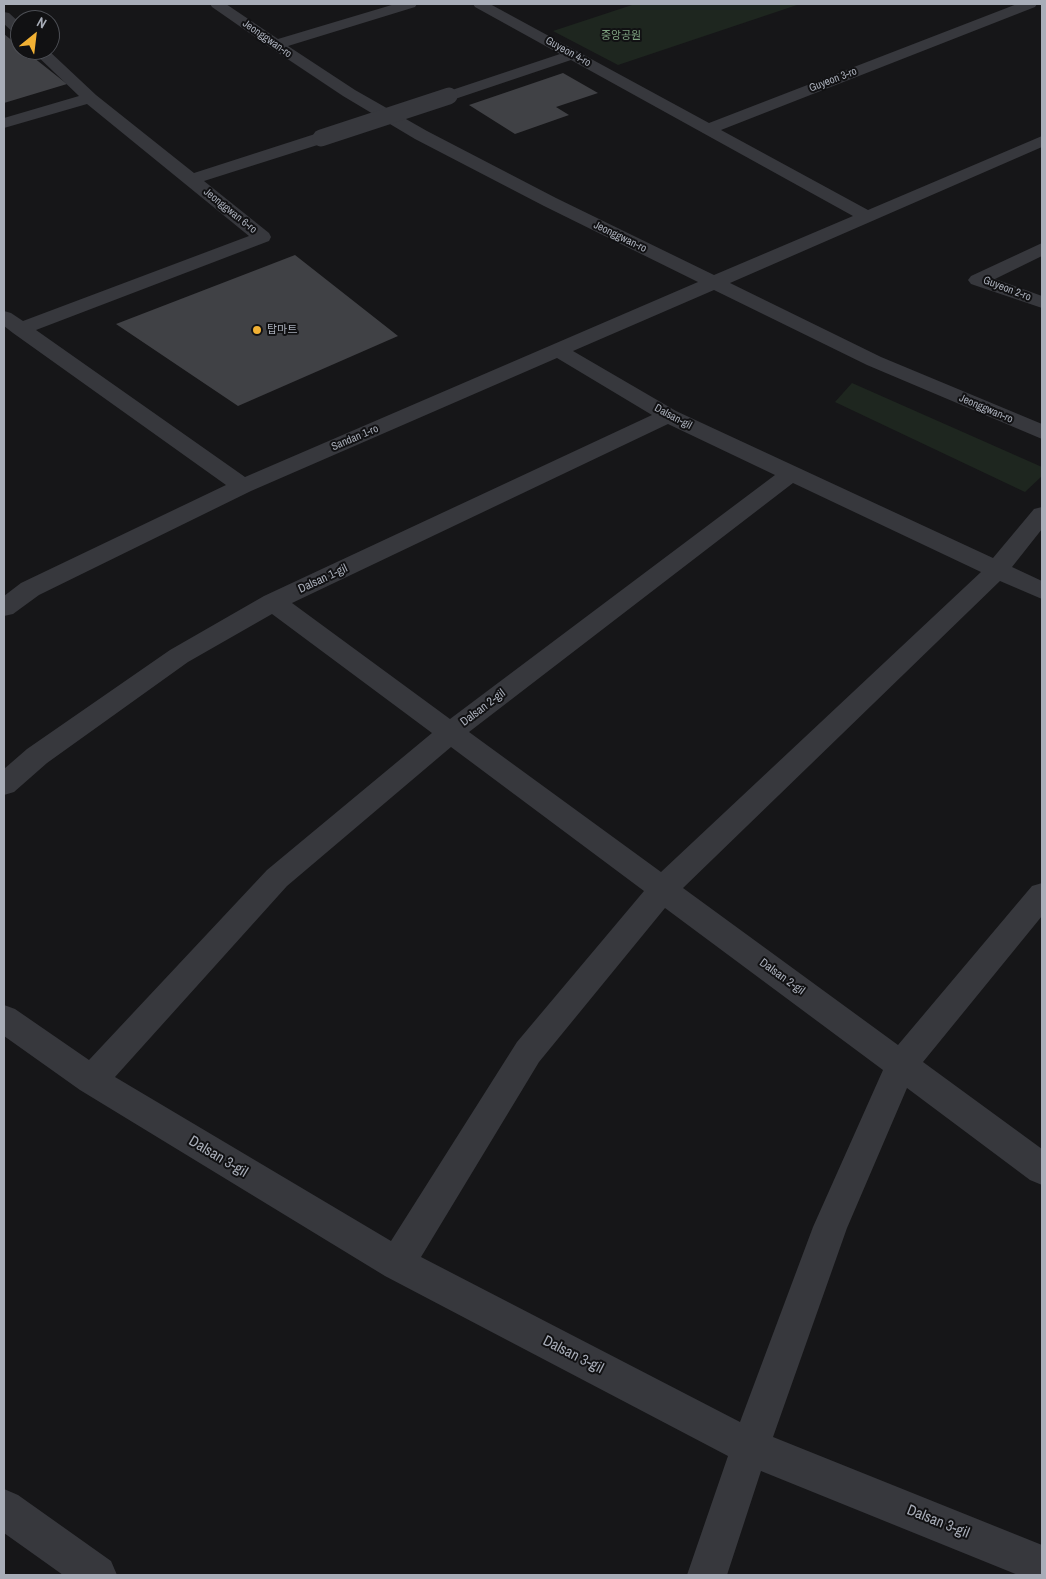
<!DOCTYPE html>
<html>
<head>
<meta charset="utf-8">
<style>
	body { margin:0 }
	#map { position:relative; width:1046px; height:1579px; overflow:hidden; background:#161618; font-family:"Archivo Narrow",sans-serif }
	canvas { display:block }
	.frame { position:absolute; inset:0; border:5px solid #a8adb8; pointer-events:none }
	.north { position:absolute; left:10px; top:10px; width:50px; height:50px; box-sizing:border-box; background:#111113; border:1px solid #4d4f55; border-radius:50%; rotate:29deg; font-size:14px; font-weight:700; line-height:20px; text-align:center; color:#a8adb8 }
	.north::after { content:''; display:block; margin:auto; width:18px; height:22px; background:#f2b134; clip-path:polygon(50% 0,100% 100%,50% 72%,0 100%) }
</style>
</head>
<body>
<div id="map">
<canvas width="1046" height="1579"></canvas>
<div class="frame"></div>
<div class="north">N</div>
</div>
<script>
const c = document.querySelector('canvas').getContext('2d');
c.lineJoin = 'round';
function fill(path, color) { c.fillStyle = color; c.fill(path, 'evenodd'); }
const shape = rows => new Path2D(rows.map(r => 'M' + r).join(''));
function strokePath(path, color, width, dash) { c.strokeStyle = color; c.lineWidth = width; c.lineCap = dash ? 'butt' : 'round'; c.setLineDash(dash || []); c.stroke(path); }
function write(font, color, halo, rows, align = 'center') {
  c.font = font + ' "Archivo Narrow","Noto Sans KR",sans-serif'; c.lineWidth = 4; c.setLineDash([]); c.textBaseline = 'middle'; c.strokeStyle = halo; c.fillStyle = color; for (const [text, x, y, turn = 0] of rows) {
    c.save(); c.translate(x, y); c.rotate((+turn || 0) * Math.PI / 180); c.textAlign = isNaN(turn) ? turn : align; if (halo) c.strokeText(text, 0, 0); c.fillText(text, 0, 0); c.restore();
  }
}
fill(shape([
	[635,4,800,4,618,65,553,31],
	[852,383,1042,467,1042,476,1025,492,835,402]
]), '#1e261f');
fill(shape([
	[4,34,20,47,20,50,24,50,67,84,4,103],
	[563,73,598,93,556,107,569,115,515,134,469,105],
	[295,255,398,336,238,406,116,324]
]), '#404145');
fill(shape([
	[210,4,226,4,278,39,395,4,417,4,415,7,288,46,355,90,427,131,556,198,714,275,853,216,571,60,455,99,443,99,441,96,443,93,560,54,475,7,473,4,490,4,709,123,1017,4,1037,4,1035,7,721,130,868,210,1042,136,1042,147,730,283,881,357,1042,424,1042,439,867,365,714,290,573,351,676,411,993,558,1034,509,1042,507,1042,529,1012,567,1042,581,1042,599,1000,581,683,888,898,1045,1032,886,1042,883,1042,916,923,1062,1042,1149,1042,1185,1030,1180,907,1088,847,1228,773,1437,1042,1545,1042,1575,1018,1575,761,1471,727,1575,687,1575,728,1456,385,1276,80,1090,4,1036,4,1005,15,1009,89,1060,267,870,432,733,272,614,188,662,47,763,14,792,4,795,4,769,27,749,170,650,264,596,652,415,557,358,251,491,39,595,13,614,4,616,4,596,21,583,226,485,13,333,4,326,4,311,11,313,23,321,249,236,87,104,4,128,4,118,79,96,31,50,48,50,96,95,194,173,315,134,321,133,327,134,329,138,327,142,204,181,269,233,271,237,269,241,36,330,245,477,698,282,544,206,415,139,343,96,271,48,212,7,210,4],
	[668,424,775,475,450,719,292,603,668,424],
	[793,483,981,572,661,872,469,732,793,483],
	[451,747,644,891,517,1042,391,1241,115,1077,287,886,451,747],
	[665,908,883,1070,813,1227,740,1422,421,1257,539,1062,665,908],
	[4,12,9,13,20,23,20,36,15,34,4,24,4,12],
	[1042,243,1042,256,995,279,1042,296,1042,308,971,284,968,280,971,276,1042,243],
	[4,1489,18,1495,111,1561,117,1575,63,1575,4,1533,4,1489]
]), '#37383d');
strokePath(shape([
	[321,138,449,96]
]), '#37383d', 17);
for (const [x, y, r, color] of [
	[257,330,5,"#f2b134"]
]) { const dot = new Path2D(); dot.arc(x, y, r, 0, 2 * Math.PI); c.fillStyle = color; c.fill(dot); strokePath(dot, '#111113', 2); }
write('11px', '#7fa381', '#111113', [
	["중앙공원",621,36]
]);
write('11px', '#a8adb8', '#111113', [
	["Jeonggwan-ro",267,39,35],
	["Guyeon 4-ro",568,52,29],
	["Guyeon 3-ro",833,80,-21],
	["Jeonggwan 6-ro",230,211,39],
	["Jeonggwan-ro",620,237,26],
	["Guyeon 2-ro",1007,289,21],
	["Jeonggwan-ro",986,409,23],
	["Dalsan-gil",673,417,28],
	["Sandan 1-ro",355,438,-23]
]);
write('11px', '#a8adb8', '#111113', [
	["탑마트",267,330]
], 'left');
write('12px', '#a8adb8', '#111113', [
	["Dalsan 1-gil",323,579,-25],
	["Dalsan 2-gil",483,708,-37],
	["Dalsan 2-gil",782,977,36]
]);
write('15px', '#a8adb8', '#111113', [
	["Dalsan 3-gil",218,1157,31],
	["Dalsan 3-gil",573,1355,27],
	["Dalsan 3-gil",938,1522,22]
]);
</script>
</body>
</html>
